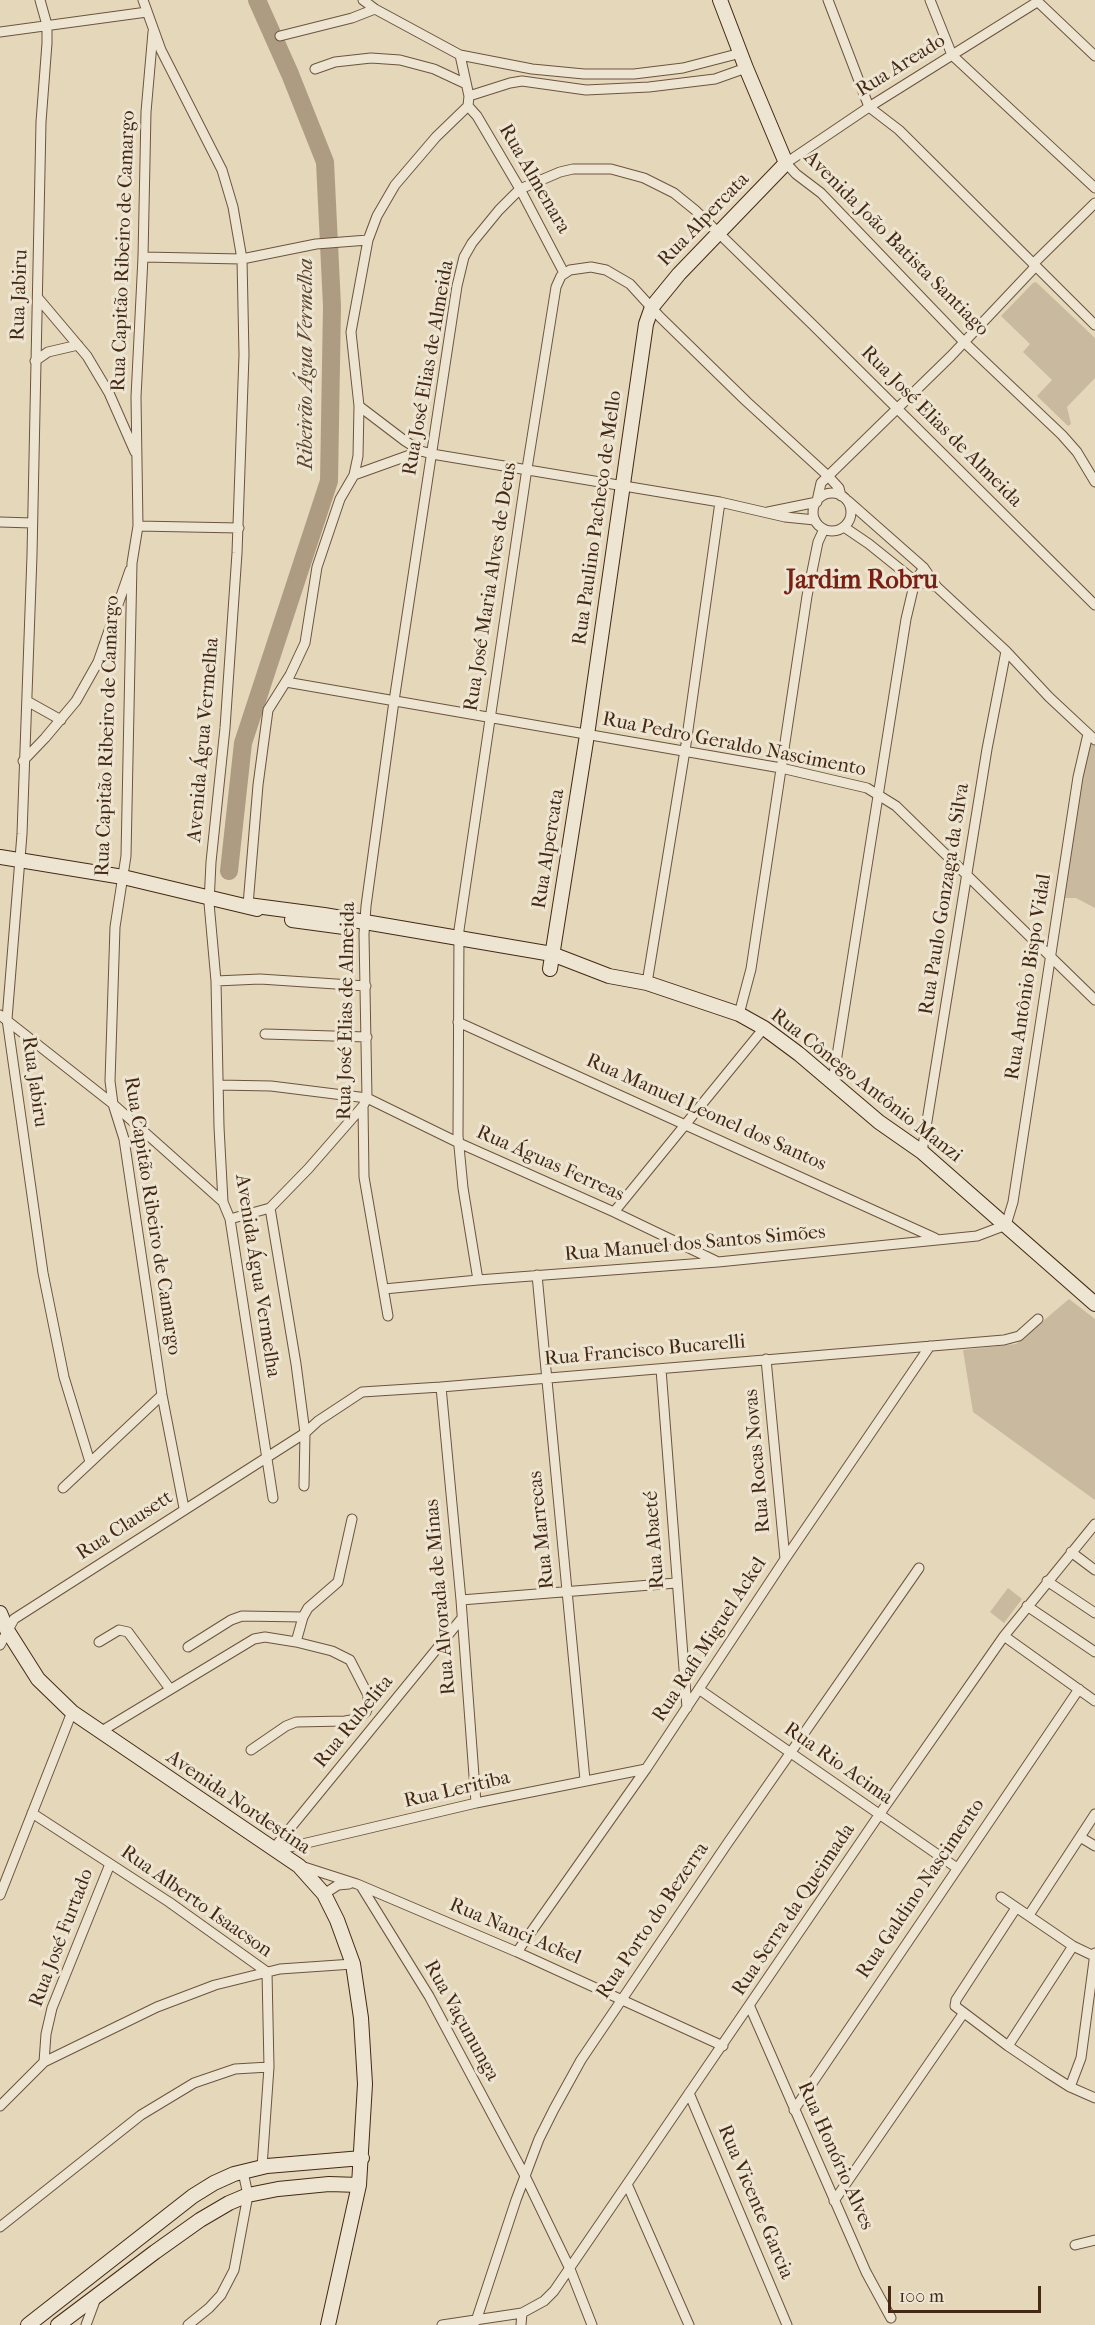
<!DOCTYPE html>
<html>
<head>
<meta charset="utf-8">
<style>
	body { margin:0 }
	#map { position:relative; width:1095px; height:2325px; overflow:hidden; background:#e4d7ba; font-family:"IM FELL French Canon",serif }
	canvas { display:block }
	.scale { position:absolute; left:888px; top:2286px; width:153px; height:27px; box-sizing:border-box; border:3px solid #442914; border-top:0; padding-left:8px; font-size:18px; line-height:21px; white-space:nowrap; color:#442914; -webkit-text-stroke:4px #ede5d2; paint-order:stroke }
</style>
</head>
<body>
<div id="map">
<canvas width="1095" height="2325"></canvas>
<div class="scale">100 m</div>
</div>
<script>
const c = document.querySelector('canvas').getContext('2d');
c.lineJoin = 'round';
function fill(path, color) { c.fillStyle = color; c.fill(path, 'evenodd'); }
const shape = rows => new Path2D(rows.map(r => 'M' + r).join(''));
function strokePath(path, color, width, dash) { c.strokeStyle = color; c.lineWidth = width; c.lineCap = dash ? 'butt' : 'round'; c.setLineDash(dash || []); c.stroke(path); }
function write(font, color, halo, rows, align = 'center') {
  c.font = font + ' "IM FELL French Canon",serif'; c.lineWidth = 6; c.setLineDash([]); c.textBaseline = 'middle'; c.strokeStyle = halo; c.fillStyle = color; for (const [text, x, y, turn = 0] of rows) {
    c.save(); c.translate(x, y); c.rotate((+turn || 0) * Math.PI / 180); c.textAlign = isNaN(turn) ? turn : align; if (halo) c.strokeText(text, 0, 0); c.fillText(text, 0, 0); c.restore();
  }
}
fill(shape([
	[1036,282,1095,338,1095,378,1067,407,1071,424,1068,426,1037,396,1052,380,1023,352,1030,344,1001,316,1033,283],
	[1088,735,1095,742,1095,908,1076,898,1059,898],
	[1069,1299,1095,1319,1095,1500,973,1412,963,1350,1016,1344],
	[1008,1588,1022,1599,1004,1623,990,1612]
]), '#c9b99e');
strokePath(shape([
	[229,871,243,743,329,481,332,306,325,162,290,74,257,0]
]), '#ae9c82', 18);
const street = shape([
	[40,0,47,25,47,43,41,122,32,555,22,834,7,1019,43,1273,64,1377,90,1462],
	[143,0,161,50,222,170,233,207,242,259,244,355,237,553,225,728,211,862,209,903,216,981,219,1127,223,1202,230,1219,273,1498],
	[363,0,375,9,460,55,532,69,584,74,634,74,683,68,741,53],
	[828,0,869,107,899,130,1095,325],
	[930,0,952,55,1095,188],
	[1036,0,1095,56],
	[1037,2,869,107,786,163,796,174,821,193,964,342,1062,435,1077,452,1095,482],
	[0,32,147,12],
	[153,32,146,112,143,257,136,397,138,526,132,563,126,856,115,927,110,1081,113,1104,124,1139,162,1395,184,1508],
	[280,36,352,18,375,9],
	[315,69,335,62,371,58,400,60,434,69,464,83],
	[469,96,510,83,522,81,586,90,649,87,715,79,746,68],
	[468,106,477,116,520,189,564,273],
	[143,257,242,259,316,244,368,240],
	[1033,264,1095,203],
	[38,298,87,356,109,393,135,452],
	[35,361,48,352,78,345],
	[359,406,405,441,421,451,432,454,720,502,785,517,815,520],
	[354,475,421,451],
	'813 512a19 19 0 1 1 38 0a19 19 0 1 1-38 0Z',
	[817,501,821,483,951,356,1035,267],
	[848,501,924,568,937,587,1006,651,1049,697,1095,740],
	[768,512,817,502],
	[0,522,32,523],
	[138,526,239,528],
	[844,527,869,544,915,581,937,587],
	[286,682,781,768,867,788,896,806,1095,1000],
	[27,701,61,720],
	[23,761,45,738,76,701,98,662,130,570],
	[248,905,258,785,268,710,290,675,305,643,317,567,340,499,354,475,358,456,359,406,351,332,368,240,377,216,395,185,436,137,468,106,469,96,460,55],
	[216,981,260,979,366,986],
	[647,983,686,744,720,502],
	[739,1014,751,969,807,596,818,542,824,529],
	[0,1015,113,1104,223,1202],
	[458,1022,935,1238],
	[265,1034,367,1037],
	[833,1081,906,619,915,581,924,568],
	[218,1085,271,1086,367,1098,459,1143,614,1212,716,1261],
	[922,1152,987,749,1006,651],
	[270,1208,296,1364,305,1433,304,1486],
	[614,1212,764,1028],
	[230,1219,270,1208,308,1169,363,1106],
	[537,1275,585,1780],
	[478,1280,463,1188,458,1136,459,930,526,475,556,287,561,276,570,270,591,267,606,270,630,284,660,317,746,401,828,476,839,488,841,496],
	[384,1289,478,1280,718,1262,977,1236,1006,1225,1013,1202,1078,777,1088,734],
	[388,1316,364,1177,363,1106,367,1098,364,934,366,906,394,701,457,286,464,257,472,243,499,210,520,189,560,172,573,169,611,169,644,178,674,193,695,210,814,326,1095,605],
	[766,1359,785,1559],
	[661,1369,687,1708],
	[441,1387,461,1600,476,1803],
	[63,1488,162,1395],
	[1071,1552,1095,1570],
	[1047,1581,1095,1613],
	[461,1600,676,1583],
	[1027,1606,1095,1652],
	[1004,1636,1095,1701],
	[99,1642,119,1630,128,1632,170,1689],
	[296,1642,303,1617,308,1608,338,1582,352,1519],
	[0,1645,14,1619,305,1433,318,1421,362,1392,441,1387,1004,1340,1019,1336,1038,1319],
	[188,1647,231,1620,242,1616,303,1617],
	[700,1690,957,1868],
	[100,1732,254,1639,265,1637,296,1642,332,1651,350,1660,368,1695,368,1707,366,1712,357,1719,345,1721,296,1722,286,1726,251,1750],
	[32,1813,169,1902,267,1972,269,2067,262,2167],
	[1080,1837,1095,1846],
	[274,1848,462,1618],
	[277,1850,476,1803,646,1769],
	[301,1866,357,1884,517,1952,723,2046],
	[361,1886,429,1996,525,2176,570,2269,592,2325],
	[324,1894,338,1885,349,1884],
	[0,1895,72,1712],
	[1001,1897,1073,1946,1094,1956],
	[1016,1908,956,2000,955,2006,1008,2046,1048,2073,1070,2087,1095,2098],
	[1029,1915,1095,1814],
	[517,1952,646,1769,785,1559,930,1346],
	[750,2007,866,2272,891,2318],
	[1008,2046,1073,1946],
	[44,2062,46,2034,52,2008,110,1864],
	[1070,2087,1081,2058,1095,1953],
	[689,2093,787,2325],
	[0,2106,44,2062,157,2007,215,1985,280,1969,353,1964],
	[794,2110,1079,1689],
	[627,2184,689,2325],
	[834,2201,963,2014],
	[0,2227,141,2115,194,2083,235,2069,269,2067],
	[1075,2245,1095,2240],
	[476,2321,516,2200,539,2139,554,2109,581,2060,727,1844,919,1568],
	[86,2325,96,2298],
	[188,2325,209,2308,221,2295,234,2270,248,2195,243,2172],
	[442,2325,522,2313,544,2301,554,2291,879,1815,1004,1636,1095,1524],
	[521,2325,522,2313]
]);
const secondary = shape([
	[0,857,123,877,257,909],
	[248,905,324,915,552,954,609,976,647,983,739,1014,764,1028,799,1054,879,1122,922,1152,1095,1304],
	[292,920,344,927],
	[550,969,587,735,646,324,652,307,679,274,786,163,746,68,720,0],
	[0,1613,7,1630,38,1679,72,1712,299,1866,324,1894,337,1920,353,1964,361,2018,365,2084,359,2185,328,2325],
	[28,2325,193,2196,214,2183,234,2174,267,2166,362,2158],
	[58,2325,155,2252,200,2220,229,2203,248,2195,278,2189,329,2184,359,2185]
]);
strokePath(street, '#6c543e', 11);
strokePath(secondary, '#442914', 16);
strokePath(street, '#ede5d2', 9);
strokePath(secondary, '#ede5d2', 14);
write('20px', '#442914', '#ede5d2', [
	["Rua Areado",901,66,-32],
	["Rua Almenara",534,179,60],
	["Rua Alpercata",704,220,-46],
	["Avenida João Batista Santiago",896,244,45],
	["Rua Capitão Ribeiro de Camargo",124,251,-88],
	["Rua Jabiru",20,295,-88],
	["Rua José Elias de Almeida",429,368,-80],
	["Rua José Elias de Almeida",941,427,45],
	["Rua Paulino Pacheco de Mello",598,518,-82],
	["Rua José Maria Alves de Deus",491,587,-81],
	["Rua Capitão Ribeiro de Camargo",108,736,-88],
	["Avenida Água Vermelha",204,740,-85],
	["Rua Pedro Geraldo Nascimento",734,745,11],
	["Rua Alpercata",549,849,-81],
	["Rua Paulo Gonzaga da Silva",945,899,-81],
	["Rua Antônio Bispo Vidal",1029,977,-81],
	["Rua José Elias de Almeida",347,1011,-89],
	["Rua Jabiru",34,1082,82],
	["Rua Cônego Antônio Manzi",866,1086,38],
	["Rua Manuel Leonel dos Santos",706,1113,24],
	["Rua Águas Ferreas",550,1164,24],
	["Rua Capitão Ribeiro de Camargo",152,1216,81],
	["Rua Manuel dos Santos Simões",695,1244,-5],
	["Avenida Água Vermelha",257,1276,81],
	["Rua Francisco Bucarelli",645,1351,-5],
	["Rua Rocas Novas",758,1461,-95],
	["Rua Clausett",125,1526,-33],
	["Rua Marrecas",542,1530,-96],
	["Rua Abaeté",655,1540,-94],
	["Rua Alvorada de Minas",441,1597,-95],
	["Rua Rafi Miguel Ackel",710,1640,-57],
	["Rua Rubelita",354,1722,-51],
	["Rua Rio Acima",838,1764,35],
	["Rua Leritiba",457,1790,-13],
	["Avenida Nordestina",238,1803,34],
	["Rua Galdino Nascimento",921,1889,-56],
	["Rua Alberto Isaacson",196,1902,35],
	["Rua Serra da Queimada",794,1910,-56],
	["Rua Porto do Bezerra",653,1921,-56],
	["Rua Nanci Ackel",515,1932,23],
	["Rua José Furtado",62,1938,-69],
	["Rua Vaçununga",461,2021,61],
	["Rua Honório Alves",835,2156,66],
	["Rua Vicente Garcia",755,2202,67]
]);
write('italic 21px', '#5e4630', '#ede5d2', [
	["Ribeirão Água Vermelha",307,364,-90]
]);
write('bold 26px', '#7a1f14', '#ede5d2', [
	["Jardim Robru",862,582]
]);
</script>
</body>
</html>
